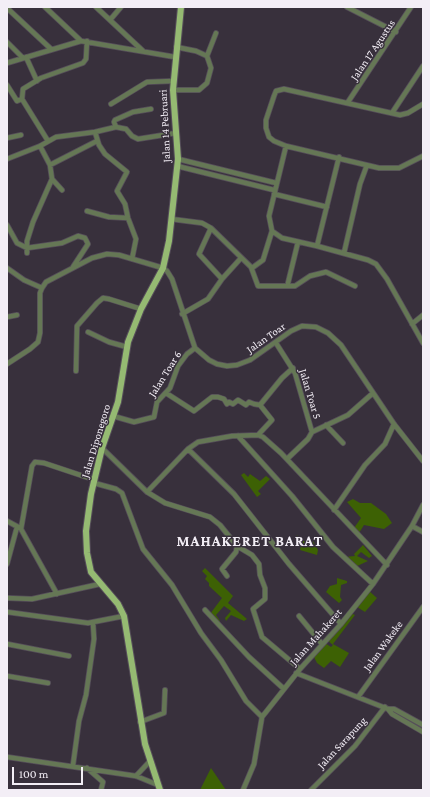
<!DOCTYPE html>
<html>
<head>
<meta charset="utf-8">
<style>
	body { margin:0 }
	#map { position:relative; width:430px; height:797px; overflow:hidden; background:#38303c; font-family:"Crimson Pro",serif }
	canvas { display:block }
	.frame { position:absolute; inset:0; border:8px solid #f3eef6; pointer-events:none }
	.scale { position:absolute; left:12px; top:767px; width:71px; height:18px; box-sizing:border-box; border:2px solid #f3eef6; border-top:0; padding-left:5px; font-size:12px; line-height:14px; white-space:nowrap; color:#f3eef6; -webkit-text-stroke:3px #38303c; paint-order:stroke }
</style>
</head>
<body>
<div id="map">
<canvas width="430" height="797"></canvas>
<div class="frame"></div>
<div class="scale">100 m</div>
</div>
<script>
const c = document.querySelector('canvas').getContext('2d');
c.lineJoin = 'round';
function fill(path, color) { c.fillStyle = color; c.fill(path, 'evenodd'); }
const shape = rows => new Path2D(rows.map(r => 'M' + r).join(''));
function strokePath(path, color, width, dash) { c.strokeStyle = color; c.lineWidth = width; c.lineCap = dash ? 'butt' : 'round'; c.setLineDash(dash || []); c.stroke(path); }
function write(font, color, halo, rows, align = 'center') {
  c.font = font + ' "Crimson Pro",serif'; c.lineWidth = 3; c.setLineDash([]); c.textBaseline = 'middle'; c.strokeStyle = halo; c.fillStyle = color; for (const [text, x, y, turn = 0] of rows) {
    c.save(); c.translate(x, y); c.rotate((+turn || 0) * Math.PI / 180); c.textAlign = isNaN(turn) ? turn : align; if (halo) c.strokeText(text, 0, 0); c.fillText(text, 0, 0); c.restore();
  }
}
fill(shape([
	[244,473,248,477,250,474,260,481,266,476,270,479,258,491,261,494,257,497,241,475],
	[353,499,360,503,371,503,386,514,392,523,384,529,364,525,359,533,354,528,361,518,347,502],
	[297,535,310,546,313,541,318,550,317,555,300,550,301,546,295,538],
	[363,545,372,556,369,558,361,552,357,556,368,561,355,567,344,557,355,556,354,554],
	[205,568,233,596,228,603,247,619,244,621,231,615,226,621,225,618,231,611,224,606,216,615,220,621,218,623,210,614,222,598,209,586,209,583,205,579,207,576,202,571],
	[337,578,347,581,347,583,341,585,340,597,342,600,339,603,326,592,330,586,337,584],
	[369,591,377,598,365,612,357,607],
	[348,612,355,615,333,644,349,653,340,667,331,661,324,668,317,663,313,655,325,643,331,647,333,645,327,640],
	[211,768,226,790,200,790]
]), '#3d6104');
const minor = shape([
	[45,7,81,41],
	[96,7,143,51],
	[347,7,396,32],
	[7,8,51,49],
	[110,20,121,7],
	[7,42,23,58],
	[207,56,216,33],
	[26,57,37,81],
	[7,63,81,41,175,57],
	[7,85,17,101,22,99,48,141],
	[173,90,199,90,207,83,211,68,207,56,196,51,176,47],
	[22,99,23,89,41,78,83,63,86,59,87,41],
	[348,102,411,7],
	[111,104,147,82,173,81],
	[423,104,408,113,400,115,284,89,276,91,274,96,266,120,266,128,269,137,274,141,286,146,379,168,399,168,423,156],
	[392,113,423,66],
	[116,127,126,129,132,136,138,139,176,133],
	[95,132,99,145,105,154,127,172,117,191,125,204,128,218,136,239,132,259],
	[7,138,21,135],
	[286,146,269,216,272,231,282,238,317,246,368,260,376,264,387,279,423,343],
	[7,159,40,146,56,137,95,132,116,127,114,122,115,120,133,112,151,109],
	[178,159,276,183],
	[50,165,97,141],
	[177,166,274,190],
	[52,179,62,190],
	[274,194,327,207],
	[87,211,109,217,128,218],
	[171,219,202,223,211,228,251,267,258,286,295,286,310,276,326,272,355,286],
	[7,225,17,243,27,248,62,243,78,236,85,238,88,244,73,267],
	[211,228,199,254,222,279],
	[317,246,339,157],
	[27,253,27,241,33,222,52,179,50,165,40,146],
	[344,253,360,184,367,165],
	[7,268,24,280,42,288],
	[252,268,263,260,272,231],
	[288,283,298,242],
	[182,314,208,299,222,279,241,258],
	[7,317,17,315],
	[412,324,423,315],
	[88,332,109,342,127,347],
	[276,343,295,373,312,432],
	[7,364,30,349,38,342,40,333,40,293,42,288,46,282,92,258,107,254,119,255,163,268,167,271,172,279,195,348,209,360,217,364,227,366,237,365,250,360,291,331,302,326,316,327,328,333,341,345,394,424,423,461],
	[76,371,77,326,97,303,103,298,109,299,141,309],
	[166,393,194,411,212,397,218,397,224,399,227,404,229,402,233,404,238,400,246,405,249,402,254,404,260,405,272,420,258,435],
	[260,405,282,378,293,368],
	[113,416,134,422,154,417,157,402,170,388,178,366,187,354,195,348],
	[326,425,343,443],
	[238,436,292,496,333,547,373,584],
	[102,448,147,492,188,449,198,442,232,436,258,435,263,437,281,453,387,565],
	[188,449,234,494,289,564,341,624],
	[287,459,308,439,312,432,348,415,373,393],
	[94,483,116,489,122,493,143,549,172,585,201,633,221,660,246,701,262,717],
	[147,492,165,503,210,517,220,525,237,546,252,555,259,564,260,575,265,588,265,599,253,609,262,637,300,669],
	[334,510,365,465,385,444,394,424],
	[7,521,20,528],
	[412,526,423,532],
	[7,564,17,527],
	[227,576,222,569,236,552,237,546],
	[57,594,21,529,32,466,35,462,44,463,95,480],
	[7,598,32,599,100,584],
	[205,610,249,657,284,689],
	[7,612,88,623,124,616],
	[299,616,322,644],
	[7,644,69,656],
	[296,673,388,709,394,709,423,725],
	[7,676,48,683],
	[358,697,423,607],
	[388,709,392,714,423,732],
	[140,722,164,713,165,690],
	[7,757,136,776,158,785],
	[73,765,79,721,86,695,94,639,93,623],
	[87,768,103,782,101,790],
	[136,776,150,761],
	[243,790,254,764,262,717,300,669,341,624,373,584,412,526,423,505],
	[311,790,355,746,385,707]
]);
const major = shape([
	[160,790,145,744,124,616,118,604,91,572,87,553,86,531,91,494,102,448,118,402,128,342,141,309,163,268,169,241,178,159,173,90,181,7]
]);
strokePath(minor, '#564e5a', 6);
strokePath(major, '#564e5a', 8);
strokePath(minor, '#657755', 4.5);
strokePath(major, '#95ba72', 6);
write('11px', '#f3eef6', '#38303c', [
	["Jalan 17 Agustus",373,50,-56],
	["Jalan 14 Pebruari",165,126,-93],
	["Jalan Toar",266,338,-35],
	["Jalan Toar 6",165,374,-58],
	["Jalan Toar 5",310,394,73],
	["Jalan Diponegoro",96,441,-73],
	["Jalan Mahakeret",316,637,-48],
	["Jalan Wakeke",383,646,-54],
	["Jalan Sarapung",342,743,-47]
]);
c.letterSpacing = '1px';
write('bold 15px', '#f3eef6', '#38303c', [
	["MAHAKERET BARAT",250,541]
]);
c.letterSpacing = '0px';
</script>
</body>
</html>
